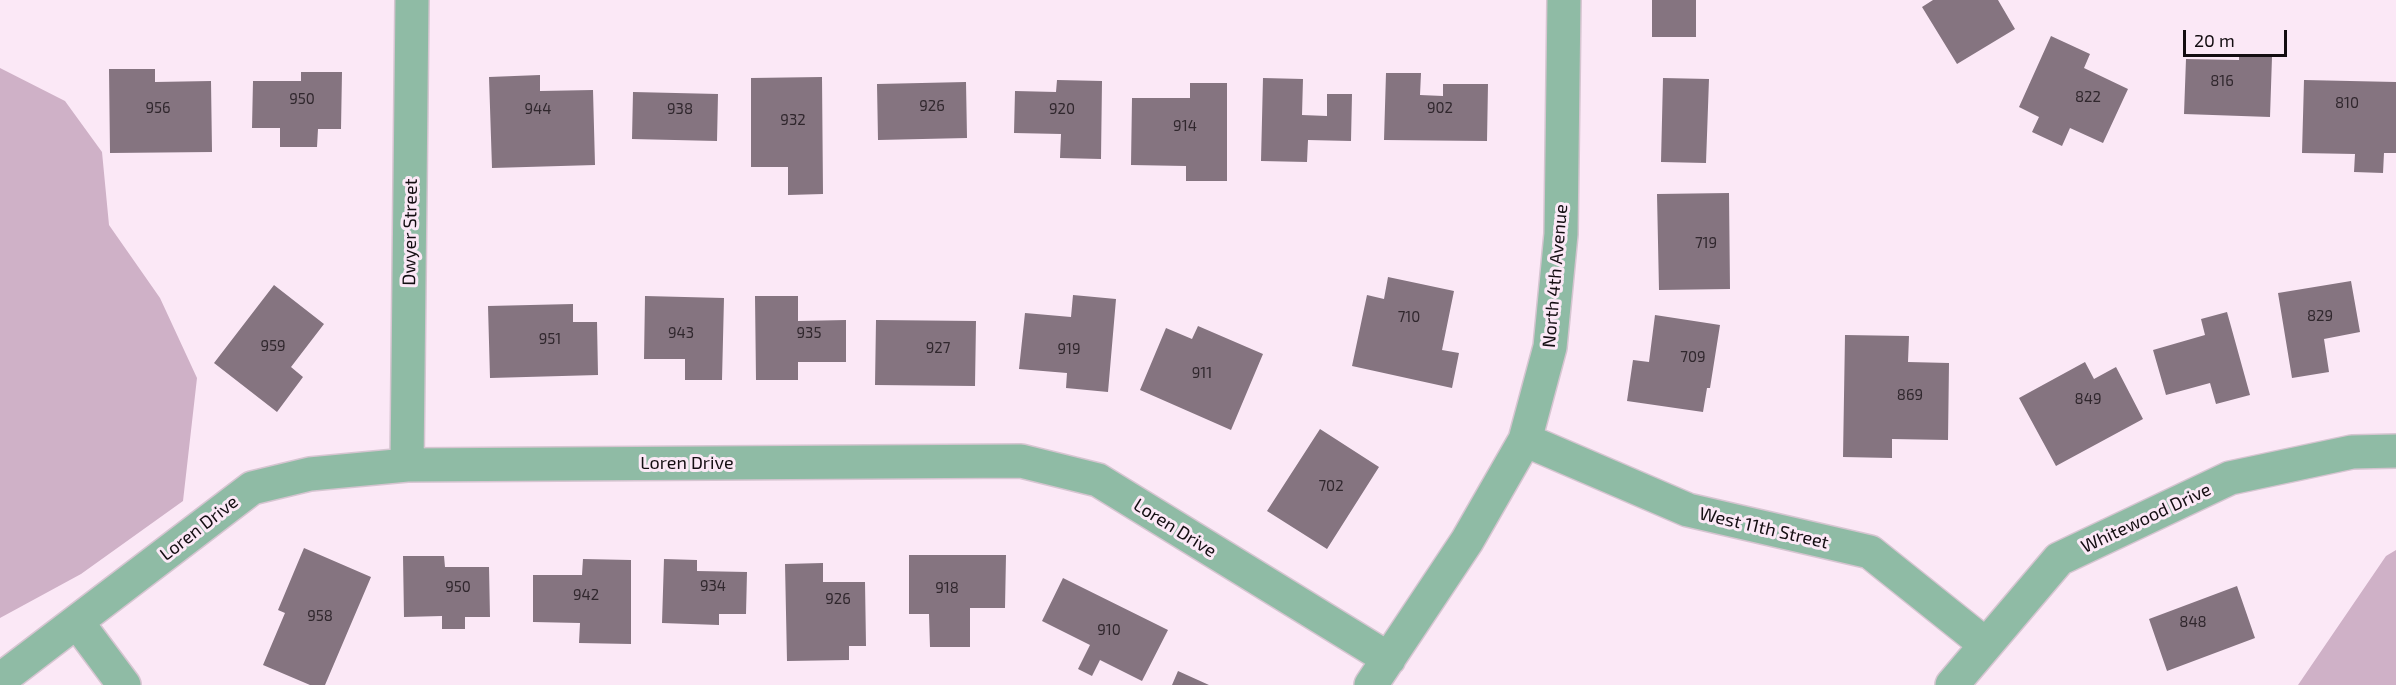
<!DOCTYPE html>
<html>
<head>
<meta charset="utf-8">
<style>
	body { margin:0 }
	#map { position:relative; width:2396px; height:685px; overflow:hidden; background:#fbe8f6; font-family:"Exo 2",sans-serif }
	canvas { display:block }
	.scale { position:absolute; left:2183px; top:30px; width:104px; height:27px; box-sizing:border-box; border:3px solid #130d11; border-top:0; padding-left:8px; font-size:18px; line-height:21px; white-space:nowrap; color:#130d11; -webkit-text-stroke:4px #fbe8f6; paint-order:stroke }
</style>
</head>
<body>
<div id="map">
<canvas width="2396" height="685"></canvas>
<div class="scale">20 m</div>
</div>
<script>
const c = document.querySelector('canvas').getContext('2d');
c.lineJoin = 'round';
function fill(path, color) { c.fillStyle = color; c.fill(path, 'evenodd'); }
const shape = rows => new Path2D(rows.map(r => 'M' + r).join(''));
function strokePath(path, color, width, dash) { c.strokeStyle = color; c.lineWidth = width; c.lineCap = dash ? 'butt' : 'round'; c.setLineDash(dash || []); c.stroke(path); }
function write(font, color, halo, rows, align = 'center') {
  c.font = font + ' "Exo 2",sans-serif'; c.lineWidth = 6; c.setLineDash([]); c.textBaseline = 'middle'; c.strokeStyle = halo; c.fillStyle = color; for (const [text, x, y, turn = 0] of rows) {
    c.save(); c.translate(x, y); c.rotate((+turn || 0) * Math.PI / 180); c.textAlign = isNaN(turn) ? turn : align; if (halo) c.strokeText(text, 0, 0); c.fillText(text, 0, 0); c.restore();
  }
}
fill(shape([
	[0,68,65,101,102,152,109,225,160,298,197,378,183,501,81,574,0,618],
	[2396,550,2396,685,2298,685,2386,556]
]), '#cfb1c7');
fill(shape([
	[1652,0,1696,0,1696,37,1652,37],
	[1933,0,1998,0,2015,29,1957,64,1922,7],
	[2051,36,2090,54,2084,68,2128,89,2103,143,2070,128,2062,146,2032,132,2039,117,2019,107],
	[2239,56,2272,57,2270,117,2184,114,2186,59,2239,60],
	[109,69,155,69,155,82,211,81,212,152,110,153],
	[301,72,342,72,341,129,318,129,317,147,280,147,280,128,252,128,253,81,301,81],
	[1386,73,1421,73,1420,95,1443,96,1443,84,1488,84,1487,141,1384,140],
	[540,75,540,91,593,90,595,165,492,168,489,77],
	[822,77,823,194,788,195,788,167,751,167,751,78],
	[1263,78,1303,79,1302,115,1327,116,1327,94,1352,94,1351,141,1308,140,1307,162,1261,161],
	[1663,78,1709,79,1706,163,1661,162],
	[1057,80,1102,81,1101,159,1060,158,1061,134,1014,133,1015,91,1056,92],
	[2304,80,2396,82,2396,153,2384,153,2383,173,2354,172,2355,154,2302,153],
	[966,82,967,138,878,140,877,84],
	[1190,83,1227,83,1227,181,1186,181,1186,166,1131,165,1132,98,1190,98],
	[633,92,718,94,717,141,632,139],
	[1729,193,1730,289,1659,290,1657,194],
	[1388,277,1454,291,1442,350,1459,353,1452,388,1352,366,1367,295,1384,299],
	[2351,281,2360,332,2324,339,2329,372,2292,378,2278,293],
	[274,285,324,324,291,367,303,377,277,412,214,363],
	[1073,295,1116,299,1108,392,1066,388,1067,373,1019,369,1025,313,1071,317],
	[645,296,724,298,722,380,685,380,685,359,644,359],
	[755,296,798,296,798,321,846,320,846,362,798,362,798,380,756,380],
	[573,304,573,322,597,322,598,375,490,378,488,306],
	[2227,312,2250,395,2216,404,2210,383,2166,395,2153,350,2205,335,2201,319],
	[1655,315,1720,325,1710,388,1707,388,1703,412,1627,401,1633,360,1649,362],
	[876,320,976,321,975,386,875,385],
	[1198,326,1263,354,1231,430,1140,390,1166,328,1192,339],
	[1845,335,1909,336,1908,362,1949,363,1948,440,1892,439,1892,458,1843,457],
	[2085,362,2094,379,2116,367,2143,419,2056,466,2019,398],
	[1320,429,1379,467,1327,549,1267,511],
	[304,548,371,577,325,685,310,685,263,665,285,613,278,610],
	[909,555,1006,555,1005,608,970,608,970,647,930,647,929,614,909,614],
	[403,556,444,556,445,567,489,567,490,617,465,617,465,629,442,629,442,616,404,617],
	[583,559,631,560,631,644,579,643,580,623,533,622,533,575,582,575],
	[664,559,697,560,697,571,747,572,746,614,719,614,719,625,662,623],
	[823,563,823,582,865,582,866,646,849,646,849,660,787,661,785,564],
	[1063,578,1168,630,1142,681,1100,660,1092,676,1078,669,1090,645,1042,621],
	[2237,586,2255,638,2167,671,2149,619],
	[1178,671,1209,685,1172,685]
]), '#857480');
const minor = shape([
	[1525,440,1688,510,1870,552,1985,644],
	[407,465,412,0],
	[77,622,124,685],
	[0,680,252,488,310,474,407,465,1021,461,1098,480,1389,659],
	[1371,685,1467,541,1525,440,1550,347,1561,234,1564,0],
	[1952,685,2059,559,2230,478,2352,452,2396,451]
]);
strokePath(minor, '#d6c5d1', 36);
strokePath(minor, '#8fbba5', 33);
write('15px', '#30272d', null, [
	["816",2222,81],
	["822",2088,97],
	["950",302,99],
	["810",2347,103],
	["926",932,106],
	["956",158,108],
	["902",1440,108],
	["944",538,109],
	["938",680,109],
	["920",1062,109],
	["932",793,120],
	["914",1185,126],
	["719",1706,243],
	["829",2320,316],
	["710",1409,317],
	["943",681,333],
	["935",809,333],
	["951",550,339],
	["959",273,346],
	["927",938,348],
	["919",1069,349],
	["709",1693,357],
	["911",1202,373],
	["869",1910,395],
	["849",2088,399],
	["702",1331,486],
	["934",713,586],
	["950",458,587],
	["918",947,588],
	["942",586,595],
	["926",838,599],
	["958",320,616],
	["848",2193,622],
	["910",1109,630]
]);
write('18px', '#130d11', '#fbe8f6', [
	["Dwyer Street",410,232,-89],
	["North 4th Avenue",1555,276,-85],
	["Loren Drive",687,463],
	["Whitewood Drive",2146,518,-25],
	["Loren Drive",199,528,-38],
	["Loren Drive",1175,528,32],
	["West 11th Street",1764,528,13]
]);
</script>
</body>
</html>
